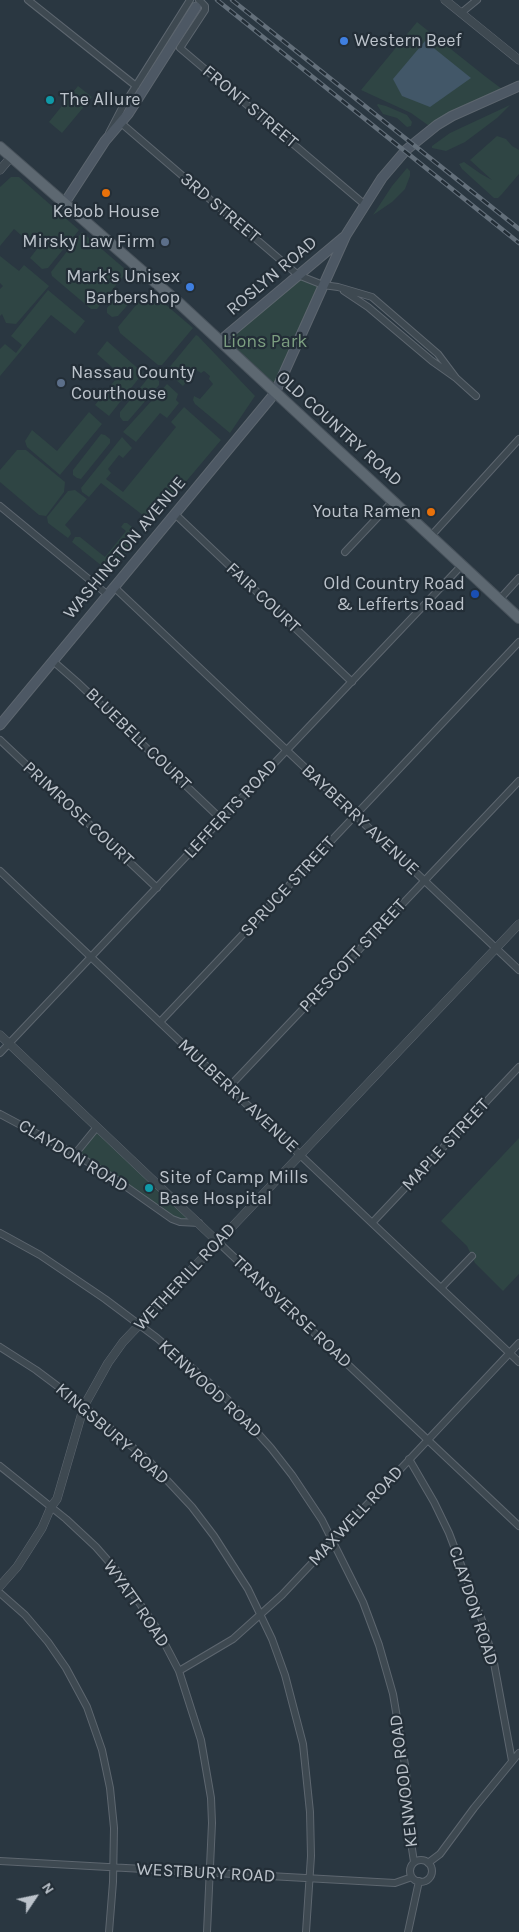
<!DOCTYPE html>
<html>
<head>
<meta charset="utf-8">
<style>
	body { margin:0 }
	#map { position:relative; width:519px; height:1932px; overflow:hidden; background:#2a3741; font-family:Karla,sans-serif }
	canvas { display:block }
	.north { position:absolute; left:10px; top:1872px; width:50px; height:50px; -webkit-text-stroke:4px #232e37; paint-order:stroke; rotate:56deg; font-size:14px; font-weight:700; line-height:20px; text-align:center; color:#bcc3cb }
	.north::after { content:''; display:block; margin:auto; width:18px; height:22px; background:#bcc3cb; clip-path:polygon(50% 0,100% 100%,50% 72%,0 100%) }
</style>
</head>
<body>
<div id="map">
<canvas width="519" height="1932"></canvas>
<div class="north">N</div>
</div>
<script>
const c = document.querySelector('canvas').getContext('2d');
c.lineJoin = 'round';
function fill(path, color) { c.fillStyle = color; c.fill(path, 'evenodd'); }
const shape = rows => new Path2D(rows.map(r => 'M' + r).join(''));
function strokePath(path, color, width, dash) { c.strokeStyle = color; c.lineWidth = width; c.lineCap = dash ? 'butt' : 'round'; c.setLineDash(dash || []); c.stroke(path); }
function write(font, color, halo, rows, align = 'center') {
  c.font = font + ' Karla,sans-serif'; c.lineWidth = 4.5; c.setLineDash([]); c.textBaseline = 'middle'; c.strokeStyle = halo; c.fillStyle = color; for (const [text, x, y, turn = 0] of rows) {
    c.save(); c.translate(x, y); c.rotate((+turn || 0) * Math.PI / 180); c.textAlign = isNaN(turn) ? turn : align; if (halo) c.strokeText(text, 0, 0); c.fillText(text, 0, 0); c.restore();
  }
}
fill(shape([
	[417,22,486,77,506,92,432,128,411,113,361,90],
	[78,86,92,97,62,133,49,122],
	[378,104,386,106,407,115,412,122,411,126,407,127,397,118,383,114,377,105],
	[510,105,497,118,465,142,446,151,432,148,432,146,450,133],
	[497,136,506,139,512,146,519,150,519,174,502,194,498,198,494,198,462,169,459,164,464,162,481,174,492,180,470,160],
	[407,168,410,171,410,176,405,189,392,202,373,215,392,186],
	[11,177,19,177,79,230,48,268,42,269,30,258,37,249,14,229,0,246,0,187],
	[82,232,125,269,125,274,97,309,91,309,52,276,51,272],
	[0,256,19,271,24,265,49,286,16,324,6,323,2,314,0,316,0,289,3,286,0,283],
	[298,275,323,285,275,393,220,341],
	[48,290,85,321,75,334,51,315,0,376,0,349,5,344,16,353,22,345,11,336],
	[120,292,122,292,125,298,130,297,132,300,118,316,112,317,107,313,107,308],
	[151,292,193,328,162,365,158,365,120,333,118,327,146,293],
	[196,335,198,336,255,396,230,433,195,404,193,400,194,396,200,399,213,384,209,379,210,376,204,371,201,373,196,370,183,386,168,373,168,369],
	[107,341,143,373,109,416,95,405,120,374,97,354],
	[153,376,159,381,159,385,128,421,123,421,120,417,120,412,149,377],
	[167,384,178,394,176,400,179,403,167,418,160,413,136,442,123,432],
	[184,407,221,440,146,529,141,526,140,522,144,516,101,483,89,497,82,492,81,488,122,437,132,448,123,458,119,455,108,469,111,473,106,479,123,492,176,427,171,422],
	[89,412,102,424,60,475,27,447,25,441,32,430,57,451],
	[101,434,105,435,110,439,110,443,81,479,77,478,73,475,73,470],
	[17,450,26,450,65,482,64,492,46,516,39,515,0,482,0,470],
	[75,490,87,499,65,525,70,530,71,534,68,538,48,523,47,517,68,491],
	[124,523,127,523,141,534,112,571,107,570,72,542,75,537,80,537,105,557,126,531,121,527],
	[97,1127,198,1223,180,1222,75,1154],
	[519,1138,519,1274,503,1291,475,1263,467,1246,441,1221]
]), '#2f4544');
fill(shape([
	[425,41,471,78,430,107,402,96,393,79]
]), '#425768');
const minor = shape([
	[28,0,136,86],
	[199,0,205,6,205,10,180,48,364,204],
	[461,13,477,0],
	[121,123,298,275,323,285,338,287,372,297,438,354,456,378],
	[109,133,122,108,190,0],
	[344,291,368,307,432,361,456,378,476,396],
	[0,506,108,595],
	[175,514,352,682],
	[431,536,519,439],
	[345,552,393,501],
	[114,587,519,970],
	[499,600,519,578],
	[53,661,77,682,221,819],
	[0,740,157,888],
	[0,871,519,1362],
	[160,1022,519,642],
	[0,1053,462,565],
	[229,1087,519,781],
	[0,1114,75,1154,118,1181,172,1219,180,1222,199,1223],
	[75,1154,97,1127],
	[372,1223,519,1067],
	[0,1233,40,1255,105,1299,157,1338,205,1379,227,1399,271,1448,292,1475,322,1520,363,1602,379,1645,393,1694,406,1771,409,1829,414,1862],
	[218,1242,519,1526],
	[441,1288,472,1256],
	[0,1347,36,1370,84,1406,150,1462,192,1507,214,1536,248,1589,272,1639,285,1675,303,1744,310,1812,311,1856,306,1932],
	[409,1459,434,1502,449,1533,483,1623,494,1663,512,1761],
	[0,1466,66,1519,96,1547,117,1571,156,1627,179,1671,201,1740,211,1798,212,1823,207,1932],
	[0,1593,25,1615,48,1642,66,1668,87,1707,102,1750,110,1788,114,1828,113,1882,109,1932],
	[179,1671,233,1639,282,1595,519,1343],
	'410 1871a11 11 0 1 1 22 0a11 11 0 1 1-22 0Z',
	[0,1861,395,1883,412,1877],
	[428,1863,440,1854,474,1808,519,1753],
	[408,1932,419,1881]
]);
const tertiary = shape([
	[445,0,519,60],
	[0,170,11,157],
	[0,1035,218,1242],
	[0,1586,17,1567,42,1528,51,1507,57,1499,84,1406,108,1363,123,1342,519,924]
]);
const secondary = shape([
	[64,204,105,141,128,114,196,7],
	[220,341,344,237],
	[0,725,275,393,346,235,382,178,406,150,437,125,452,116,519,86]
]);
const primary = shape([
	[0,147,179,303,519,618]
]);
strokePath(minor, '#5d666f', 8);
strokePath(tertiary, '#5d666f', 9);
strokePath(secondary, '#5d666f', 11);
strokePath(primary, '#48525b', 12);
strokePath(minor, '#3e4951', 6);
strokePath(tertiary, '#3e4951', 8);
strokePath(secondary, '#4d5864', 9);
strokePath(primary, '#5d6871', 10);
const rail = shape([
	[217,0,519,243],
	[232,0,519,229]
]);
strokePath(rail, '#636f7a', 4.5);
strokePath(rail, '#232e37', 2.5, [8]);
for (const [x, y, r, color] of [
	[344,41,5,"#3f7fe0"],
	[50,100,5,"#0f9aa8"],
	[106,193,5,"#e8710a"],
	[165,242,5,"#5c6f8a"],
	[190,287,5,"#3f7fe0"],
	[61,383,5,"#5c6f8a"],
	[431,512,5,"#e8710a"],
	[475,594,5,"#1a4fb4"],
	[149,1188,5,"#0f9aa8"]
]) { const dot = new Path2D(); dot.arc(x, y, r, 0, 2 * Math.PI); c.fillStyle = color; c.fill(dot); strokePath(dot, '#232e37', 2); }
write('18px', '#bcc3cb', '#232e37', [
	["Western Beef",354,41],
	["The Allure",60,100],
	["Kebob House",106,212,"center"],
	["Mirsky Law Firm",155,242,"right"],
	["Mark's Unisex",180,277,"right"],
	["Barbershop",180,298,"right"],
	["Nassau County",71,373],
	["Courthouse",71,394],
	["Youta Ramen",421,512,"right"],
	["Old Country Road",465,584,"right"],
	["& Lefferts Road",465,605,"right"],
	["Site of Camp Mills",159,1178],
	["Base Hospital",159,1199]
], 'left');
write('18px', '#bcc3cb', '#232e37', [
	["FRONT STREET",250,107,40],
	["3RD STREET",220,208,40],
	["ROSLYN ROAD",272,276,-40],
	["OLD COUNTRY ROAD",339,429,42],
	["WASHINGTON AVENUE",125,548,-50],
	["FAIR COURT",263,598,43],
	["BLUEBELL COURT",138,739,44],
	["LEFFERTS ROAD",231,809,-47],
	["PRIMROSE COURT",78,814,43],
	["BAYBERRY AVENUE",360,820,43],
	["SPRUCE STREET",288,887,-47],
	["PRESCOTT STREET",353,956,-47],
	["MULBERRY AVENUE",238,1096,43],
	["MAPLE STREET",446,1145,-47],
	["CLAYDON ROAD",73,1156,31],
	["WETHERILL ROAD",185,1277,-47],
	["TRANSVERSE ROAD",292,1312,43],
	["KENWOOD ROAD",210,1389,43],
	["KINGSBURY ROAD",112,1434,41],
	["MAXWELL ROAD",356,1516,-47],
	["WYATT ROAD",136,1604,55],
	["CLAYDON ROAD",473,1606,72],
	["KENWOOD ROAD",404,1781,-97],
	["WESTBURY ROAD",206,1873,3]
]);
write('18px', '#7c9e80', '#232e37', [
	["Lions Park",265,342]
]);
</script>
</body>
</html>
